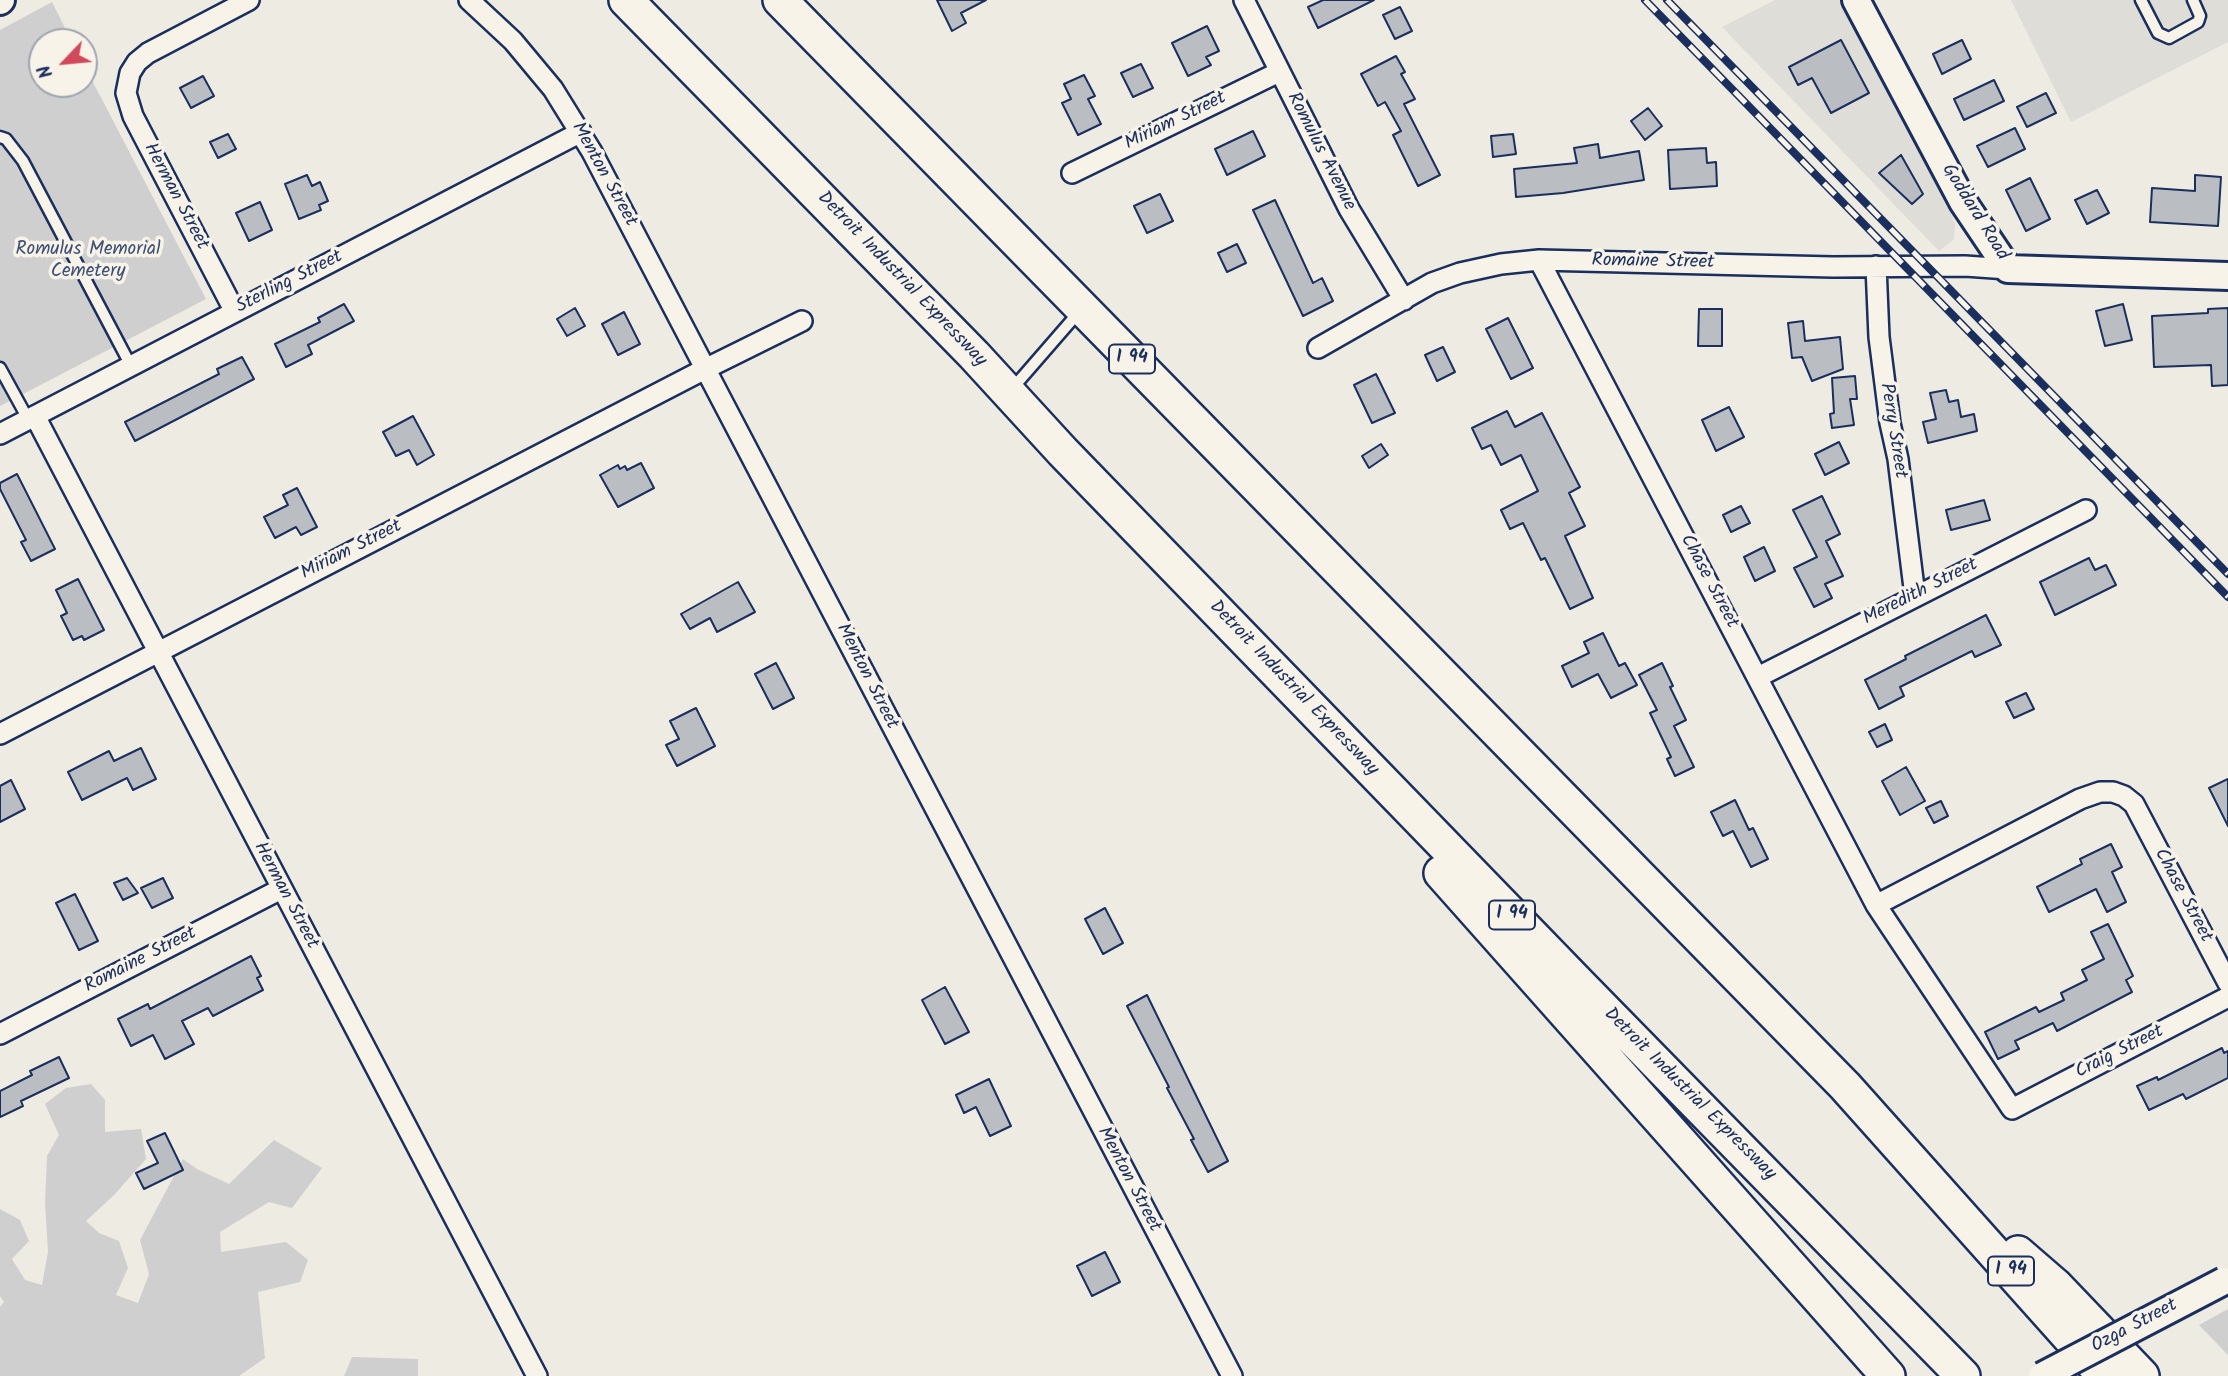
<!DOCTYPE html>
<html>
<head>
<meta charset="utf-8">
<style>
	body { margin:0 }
	#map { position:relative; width:2228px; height:1376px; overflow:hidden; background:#eeebe2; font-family:Kalam,sans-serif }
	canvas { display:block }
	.north { position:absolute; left:28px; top:28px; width:70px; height:70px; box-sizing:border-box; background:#f7f3e8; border:2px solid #9fa5b1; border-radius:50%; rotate:244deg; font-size:19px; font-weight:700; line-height:28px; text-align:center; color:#1b2f5e }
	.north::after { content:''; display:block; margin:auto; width:24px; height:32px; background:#d1495b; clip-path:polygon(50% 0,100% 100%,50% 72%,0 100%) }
</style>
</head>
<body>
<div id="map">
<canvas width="2228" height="1376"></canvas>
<div class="north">N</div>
</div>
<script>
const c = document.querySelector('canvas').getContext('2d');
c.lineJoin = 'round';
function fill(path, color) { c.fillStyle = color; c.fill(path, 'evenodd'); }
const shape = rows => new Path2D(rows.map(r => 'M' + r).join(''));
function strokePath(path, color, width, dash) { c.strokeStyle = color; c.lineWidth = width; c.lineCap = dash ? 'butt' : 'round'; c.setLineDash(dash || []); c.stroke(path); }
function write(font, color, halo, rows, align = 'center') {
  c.font = font + ' Kalam,sans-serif'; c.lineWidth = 7; c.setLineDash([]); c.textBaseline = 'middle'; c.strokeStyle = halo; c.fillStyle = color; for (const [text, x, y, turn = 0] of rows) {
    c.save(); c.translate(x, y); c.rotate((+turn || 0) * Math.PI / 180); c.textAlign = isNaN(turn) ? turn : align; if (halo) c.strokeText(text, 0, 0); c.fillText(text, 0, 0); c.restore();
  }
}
fill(shape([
	[1775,0,1846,0,1943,193,1955,224,1954,239,1939,251,1722,27],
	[2011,0,2228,0,2228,42,2071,122]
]), '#deddd8');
fill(shape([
	[52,2,72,42,42,42,42,84,84,84,84,65,206,299,0,406,0,30],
	[91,1084,105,1100,105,1132,141,1129,146,1159,114,1195,86,1221,99,1233,119,1241,128,1268,116,1295,138,1303,149,1274,140,1240,183,1159,197,1169,229,1184,274,1140,322,1168,292,1208,269,1202,220,1232,221,1252,286,1242,308,1260,300,1282,258,1292,265,1358,239,1376,0,1376,0,1307,4,1302,0,1296,0,1209,20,1220,29,1241,12,1259,25,1280,42,1285,48,1252,45,1202,47,1156,59,1135,45,1104,66,1088],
	[2228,1309,2228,1355,2199,1325],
	[352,1357,418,1359,418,1376,344,1376]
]), '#cfcfcf');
const building = shape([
	[937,0,986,0,961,13,966,23,952,31,937,0],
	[1323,0,1374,0,1318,28,1308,7,1323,0],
	[1400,7,1412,31,1395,39,1383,15,1400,7],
	[1207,26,1219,51,1206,57,1211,65,1188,76,1172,43,1207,26],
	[1841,40,1869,93,1831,113,1812,78,1798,85,1789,67,1841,40],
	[1962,40,1971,59,1942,74,1933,54,1962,40],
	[1396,56,1405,72,1401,74,1415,99,1404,104,1440,175,1418,186,1393,135,1401,131,1385,102,1378,106,1361,74,1396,56],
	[1141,64,1153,88,1133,97,1121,73,1141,64],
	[1084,75,1095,96,1088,99,1101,124,1078,135,1062,103,1071,99,1064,84,1084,75],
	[203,76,214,96,191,108,180,88,203,76],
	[1994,80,2004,101,1964,120,1954,99,1994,80],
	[2046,93,2056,113,2027,127,2017,107,2046,93],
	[1648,108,1662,126,1645,140,1631,121,1648,108],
	[2015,128,2025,149,1988,167,1977,146,2015,128],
	[1253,131,1265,156,1227,175,1215,149,1253,131],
	[228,134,236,149,218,158,210,142,228,134],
	[1513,134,1516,154,1493,157,1491,136,1513,134],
	[1598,144,1600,158,1639,151,1644,180,1563,193,1516,197,1514,169,1577,163,1574,148,1598,144],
	[1706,148,1707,163,1716,162,1717,186,1670,189,1668,150,1706,148],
	[1901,155,1923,194,1912,204,1879,173,1901,155],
	[307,175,312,186,320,182,328,201,319,205,321,210,299,219,285,184,307,175],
	[2195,175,2221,177,2218,226,2150,222,2152,188,2195,191,2195,175],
	[2030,178,2050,219,2026,231,2006,190,2030,178],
	[2097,190,2109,213,2087,224,2075,200,2097,190],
	[1160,194,1173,221,1147,233,1134,206,1160,194],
	[1275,200,1313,283,1322,278,1333,301,1303,316,1253,210,1275,200],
	[260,202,272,230,249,241,236,213,260,202],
	[1237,244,1246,263,1227,272,1218,253,1237,244],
	[344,304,354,321,308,345,312,354,286,367,275,344,320,322,318,318,344,304],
	[2123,304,2132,340,2105,346,2096,311,2123,304],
	[575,308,585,326,567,336,557,319,575,308],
	[2228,308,2228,385,2212,386,2211,365,2154,367,2152,316,2208,313,2208,309,2228,308],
	[1699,309,1722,309,1722,346,1698,346,1699,309],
	[624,312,640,344,618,355,602,324,624,312],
	[1508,318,1533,368,1511,379,1486,329,1508,318],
	[1803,321,1805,341,1840,337,1843,369,1812,381,1802,357,1792,358,1788,323,1803,321],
	[1443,347,1455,372,1437,381,1425,355,1443,347],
	[242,357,254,379,135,441,125,422,219,374,217,369,242,357],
	[1376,374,1395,413,1372,423,1354,385,1376,374],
	[1855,376,1857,399,1850,399,1854,425,1832,428,1830,414,1834,413,1832,378,1855,376],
	[1946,390,1949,402,1958,400,1961,417,1974,414,1977,431,1928,443,1923,422,1936,419,1930,393,1946,390],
	[1729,407,1744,437,1716,451,1702,420,1729,407],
	[1507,411,1515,427,1542,413,1580,487,1569,493,1585,526,1565,536,1593,598,1570,609,1545,558,1541,560,1523,523,1510,529,1501,510,1538,491,1521,455,1501,465,1491,445,1482,449,1472,428,1507,411],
	[413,416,434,455,417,465,409,450,396,456,383,432,413,416],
	[1839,442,1849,463,1825,475,1815,454,1839,442],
	[1381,444,1388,455,1369,468,1362,456,1381,444],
	[641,463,654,488,618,507,600,475,618,465,620,469,625,466,627,470,641,463],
	[17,474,55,549,31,561,21,542,26,540,0,489,0,483,17,474],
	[297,488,317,527,301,535,296,527,275,538,264,517,288,505,283,495,297,488],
	[1822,496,1840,534,1826,541,1843,576,1825,584,1832,598,1814,607,1794,568,1817,557,1793,510,1822,496],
	[1984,500,1990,520,1951,530,1946,510,1984,500],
	[1741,506,1750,523,1731,532,1723,515,1741,506],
	[1764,547,1775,571,1755,581,1744,557,1764,547],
	[2089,558,2095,570,2106,565,2116,585,2055,615,2040,582,2089,558],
	[78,579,104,630,84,640,82,636,73,640,61,616,67,613,56,590,78,579],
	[738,582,755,612,717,632,710,618,690,629,681,614,738,582],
	[1986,615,2001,645,1975,657,1972,651,1900,687,1904,696,1879,709,1865,680,1906,659,1905,656,1986,615],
	[1603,633,1619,666,1625,663,1637,685,1611,698,1598,674,1572,687,1562,666,1589,653,1584,642,1603,633],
	[776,663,794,698,773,709,755,674,776,663],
	[1662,663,1673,686,1670,687,1686,720,1674,726,1694,767,1675,776,1667,759,1671,757,1650,713,1657,710,1639,675,1662,663],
	[2026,693,2034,709,2014,718,2006,702,2026,693],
	[696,708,715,746,677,766,666,745,679,739,670,721,696,708],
	[1885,724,1892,740,1877,747,1869,732,1885,724],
	[141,748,156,779,133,790,127,778,82,800,68,772,109,751,114,761,141,748],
	[1906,767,1925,801,1900,815,1882,781,1906,767],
	[2228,779,2228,826,2209,788,2228,779],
	[11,780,25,809,0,822,0,786,11,780],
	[1735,800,1749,830,1753,828,1768,859,1751,867,1733,831,1723,836,1711,812,1735,800],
	[1941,801,1948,816,1934,823,1926,808,1941,801],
	[2111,844,2122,867,2112,872,2126,902,2107,912,2096,889,2049,912,2037,887,2082,864,2080,859,2111,844],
	[127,878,138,893,123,900,114,883,127,878],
	[163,878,173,898,152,908,141,888,163,878],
	[75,894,98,941,79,950,56,903,75,894],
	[1105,908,1123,943,1103,954,1085,919,1105,908],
	[2108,924,2133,976,2126,980,2132,992,2057,1031,2053,1023,2015,1041,2019,1049,1998,1059,1985,1032,2036,1007,2039,1012,2064,1000,2061,993,2087,980,2082,970,2104,959,2091,932,2108,924],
	[251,956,261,976,257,978,263,990,213,1016,208,1008,182,1021,194,1044,165,1059,153,1035,131,1046,118,1019,148,1004,150,1009,251,956],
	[945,987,969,1032,945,1044,922,1000,945,987],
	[1147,995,1228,1161,1208,1172,1191,1140,1194,1139,1167,1088,1169,1087,1127,1006,1147,995],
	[2222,1048,2224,1053,2228,1051,2228,1078,2186,1099,2183,1094,2149,1110,2137,1086,2157,1077,2158,1080,2222,1048],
	[59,1057,69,1078,21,1101,23,1106,0,1117,0,1091,32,1075,30,1071,59,1057],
	[989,1079,1011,1126,990,1136,976,1107,964,1113,956,1095,989,1079],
	[165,1133,183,1170,144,1189,136,1173,158,1163,147,1141,165,1133],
	[1105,1252,1120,1282,1092,1296,1077,1266,1105,1252]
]);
fill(building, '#babdc2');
strokePath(building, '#1b2f5e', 2);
const lane = shape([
	[2141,0,2158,33,2169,38,2198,22,2200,16,2193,0],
	[0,137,6,139,23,161,131,366],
	[0,368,28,419],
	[1012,389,1078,313]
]);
const street = shape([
	[469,0,513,41,553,89,592,152,1232,1376],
	[1244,0,1349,209,1404,300],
	[1072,173,1279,72],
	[1539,260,1876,905,2012,1109,2228,997],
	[1876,266,1879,337,1890,423,1898,459,1915,596],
	[235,312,133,116,126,93,130,73,137,62,148,53,249,0],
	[1318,348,1432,283,1460,273,1501,264,1539,260,1833,267,1965,266,2008,269],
	[35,416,537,1376],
	[0,434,581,132],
	[1758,677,2086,510],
	[0,734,705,369,802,321],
	[1876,905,2080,799,2100,792,2113,792,2124,796,2134,804,2228,983],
	[0,1034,281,889]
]);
const secondary = shape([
	[1856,0,1963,202,2008,269,2228,276],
	[0,1,1,0]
]);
const highway = shape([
	[626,0,974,355,1063,452,1580,985,1963,1376],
	[780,0,1845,1086,2104,1376],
	[1441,873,1888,1376],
	[2018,1253,2055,1285,2142,1376]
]);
strokePath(lane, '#1b2f5e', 15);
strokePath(street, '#1b2f5e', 24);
strokePath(secondary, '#1b2f5e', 32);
strokePath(highway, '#1b2f5e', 38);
strokePath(lane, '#f7f3e8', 10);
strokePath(street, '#f7f3e8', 19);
strokePath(secondary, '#f7f3e8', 26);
strokePath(highway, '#f7f3e8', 33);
const rail = shape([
	[1645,0,2228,597],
	[1667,0,2228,574]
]);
strokePath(rail, '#1b2f5e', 8);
strokePath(rail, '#f7f3e8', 5, [16]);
const secondaryBridge = shape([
	[2042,1376,2224,1281]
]);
strokePath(secondaryBridge, '#1b2f5e', 32, []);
strokePath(secondaryBridge, '#f7f3e8', 26);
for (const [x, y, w] of [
	[1132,359,46],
	[1512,915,46],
	[2011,1271,46]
]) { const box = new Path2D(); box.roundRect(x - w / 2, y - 14.5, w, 29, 5); c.fillStyle = '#f7f3e8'; c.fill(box); strokePath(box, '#1b2f5e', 2); }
write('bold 18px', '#1b2f5e', null, [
	["I 94",1132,359],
	["I 94",1512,915],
	["I 94",2011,1271]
]);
write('19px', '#1b2f5e', '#f7f3e8', [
	["Miriam Street",1176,122,-26],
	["Romulus Avenue",1320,152,63],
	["Menton Street",603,175,61],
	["Herman Street",175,197,62],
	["Goddard Road",1974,213,58],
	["Romaine Street",1653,263,1],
	["Detroit Industrial Expressway",901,280,46],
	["Sterling Street",290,283,-27],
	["Perry Street",1892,431,81],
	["Miriam Street",352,551,-27],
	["Chase Street",1708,582,62],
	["Meredith Street",1921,593,-27],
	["Menton Street",866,677,63],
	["Detroit Industrial Expressway",1293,689,46],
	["Herman Street",285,896,62],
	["Chase Street",2182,896,62],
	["Romaine Street",141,961,-27],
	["Craig Street",2120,1053,-27],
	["Detroit Industrial Expressway",1689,1095,45],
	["Menton Street",1128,1180,62],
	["Ozga Street",2135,1327,-28]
]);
write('19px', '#3f4f75', '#f7f3e8', [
	["Romulus Memorial",88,251],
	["Cemetery",88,273]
]);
</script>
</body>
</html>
